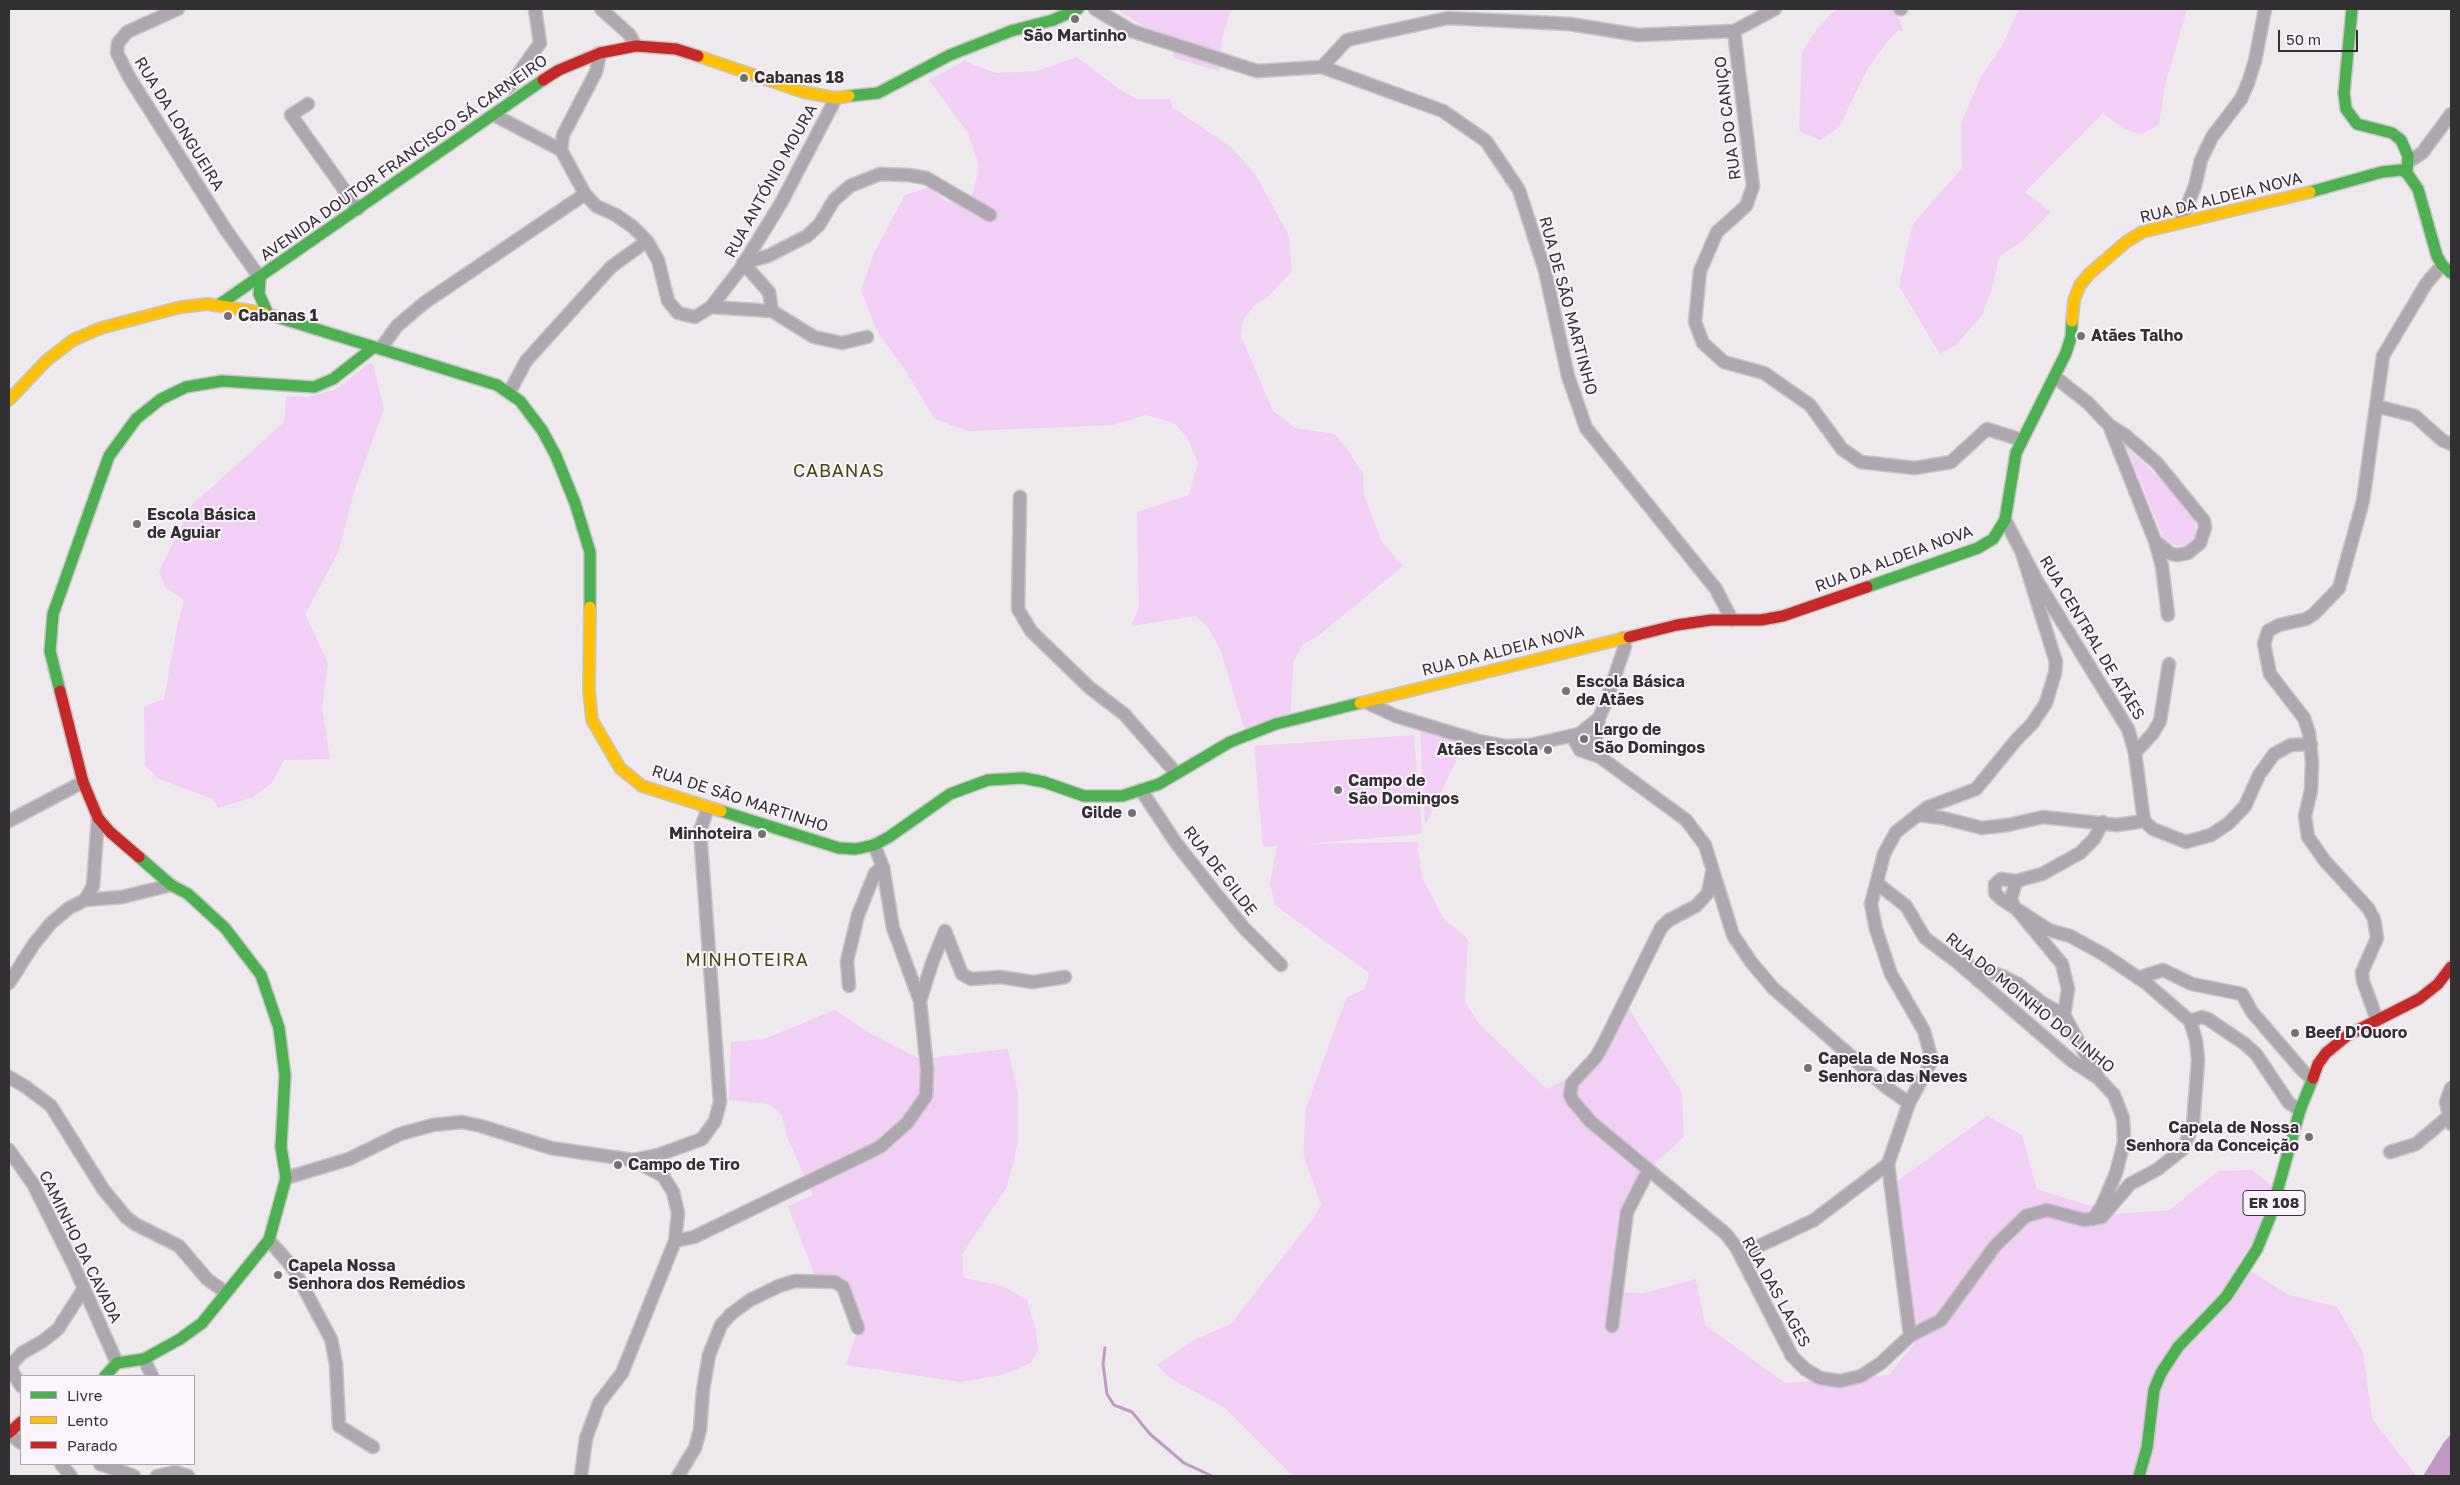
<!DOCTYPE html>
<html>
<head>
<meta charset="utf-8">
<style>
	body { margin:0 }
	#map { position:relative; width:2460px; height:1485px; overflow:hidden; background:#ede9ed; font-family:"Golos Text",sans-serif }
	canvas { display:block }
	.frame { position:absolute; inset:0; border:10px solid #333033; pointer-events:none }
	.legend { position:absolute; left:20px; top:1375px; width:175px; height:90px; box-sizing:border-box; background:#fcf4fd; border:1px solid #aca6ac; margin:0; padding:6px 9px; list-style:none; font-size:15px; color:#333033 }
	.legend li { display:flex; align-items:center; gap:10px; height:25px }
	.legend b { width:25px; border:1px solid #aca6ac }
	.scale { position:absolute; left:2278px; top:30px; width:80px; height:22px; box-sizing:border-box; border:2px solid #333033; border-top:0; padding-left:6px; font-size:15px; line-height:18px; white-space:nowrap; color:#333033; -webkit-text-stroke:4px #fcf4fd; paint-order:stroke }
</style>
</head>
<body>
<div id="map">
<canvas width="2460" height="1485"></canvas>
<div class="frame"></div>
<ul class="legend">
<li><b style="height:6px;background:#4caf50"></b>Livre</li>
<li><b style="height:6px;background:#ffc107"></b>Lento</li>
<li><b style="height:6px;background:#c62828"></b>Parado</li>
</ul>
<div class="scale">50 m</div>
</div>
<script>
const c = document.querySelector('canvas').getContext('2d');
c.lineJoin = 'round';
function fill(path, color) { c.fillStyle = color; c.fill(path, 'evenodd'); }
const shape = rows => new Path2D(rows.map(r => 'M' + r).join(''));
function strokePath(path, color, width, dash) { c.strokeStyle = color; c.lineWidth = width; c.lineCap = dash ? 'butt' : 'round'; c.setLineDash(dash || []); c.stroke(path); }
function write(font, color, halo, rows, align = 'center') {
  c.font = font + ' "Golos Text",sans-serif'; c.lineWidth = 4; c.setLineDash([]); c.textBaseline = 'middle'; c.strokeStyle = halo; c.fillStyle = color; for (const [text, x, y, turn = 0] of rows) {
    c.save(); c.translate(x, y); c.rotate((+turn || 0) * Math.PI / 180); c.textAlign = isNaN(turn) ? turn : align; if (halo) c.strokeText(text, 0, 0); c.fillText(text, 0, 0); c.restore();
  }
}
fill(shape([
	[1117,9,1233,9,1230,12,1222,39,1219,71,1174,58,1171,43],
	[1836,9,1896,9,1903,31,1898,30,1886,43,1868,68,1839,127,1820,140,1799,131,1802,52,1817,29],
	[2019,9,2187,9,2165,85,2159,125,2141,134,2124,129,2103,113,2025,192,2051,212,2021,242,1999,257,1992,289,1982,315,1956,345,1940,354,1899,286,1905,257,1913,224,1962,168,1961,123,1981,77,2002,46],
	[1077,57,1119,89,1137,99,1170,99,1173,108,1231,147,1255,174,1289,236,1292,271,1269,296,1254,306,1243,320,1241,336,1273,411,1295,428,1335,434,1347,449,1363,474,1364,494,1381,541,1403,566,1318,636,1303,644,1293,662,1291,712,1245,730,1220,649,1207,626,1196,616,1131,626,1139,607,1137,512,1189,495,1198,463,1187,437,1174,423,1146,415,1113,425,968,431,935,419,909,376,876,329,861,290,874,253,905,195,930,187,947,202,969,199,974,190,979,166,968,133,929,80,964,61,996,73,1037,71],
	[370,363,373,364,384,409,356,486,338,553,305,614,328,663,322,707,330,759,284,760,272,783,253,797,218,808,213,799,159,779,145,766,144,707,164,699,177,627,184,600,165,587,159,571,192,505,284,422,286,396,308,397,334,390],
	[2126,446,2165,484,2195,521,2196,536,2186,546,2173,545,2164,539],
	[1420,729,1465,742,1425,826],
	[1414,735,1422,834,1303,844,1417,842,1422,877,1443,918,1468,939,1465,1002,1480,1025,1547,1089,1579,1073,1604,1029,1624,1001,1682,1093,1684,1137,1640,1177,1617,1229,1617,1292,1644,1293,1696,1279,1705,1325,1785,1383,1889,1375,1918,1339,1901,1260,1893,1184,1987,1116,2022,1135,2037,1189,2115,1214,2170,1210,2218,1171,2252,1170,2280,1192,2239,1264,2289,1295,2337,1307,2363,1352,2372,1419,2415,1474,2413,1476,1293,1476,1225,1408,1170,1378,1157,1365,1196,1339,1231,1324,1315,1216,1321,1204,1303,1154,1306,1108,1346,998,1365,989,1369,973,1275,905,1270,884,1277,846,1263,847,1254,746],
	[835,1010,869,1033,920,1059,1008,1049,1018,1092,1018,1143,1007,1187,962,1254,964,1278,1003,1286,1027,1300,1036,1331,1038,1350,1031,1363,1002,1375,961,1382,846,1365,860,1323,843,1280,817,1281,788,1206,813,1195,787,1137,782,1115,769,1104,729,1100,731,1042,764,1039]
]), '#f2cff5');
fill(shape([
	[2451,1434,2451,1476,2423,1476,2444,1442]
]), '#c298c6');
strokePath(shape([
	[1105,1348,1103,1364,1107,1394,1114,1405,1132,1412,1150,1434,1184,1463,1212,1476]
]), '#c298c6', 3);
const street = shape([
	[178,9,127,32,118,43,117,53,129,77,226,230,260,278],
	[601,9,629,34,636,46],
	[1095,9,1132,31,1257,71,1322,67,1443,111,1486,141,1519,190,1545,271,1568,376,1586,428,1716,589,1732,620],
	[1900,9,1901,9],
	[1734,31,1753,186,1746,206,1717,232,1700,271,1695,322,1703,343,1724,362,1764,373,1810,405,1842,449,1861,462,1915,468,1951,462,1987,429,2022,440],
	[600,53,596,72,563,135,561,150,585,194,596,206,616,215,633,227,647,241,658,260,668,301,678,313,695,317,711,307,741,268,781,203,836,98],
	[1322,67,1347,40,1448,18,1570,24,1638,35,1734,31,1775,9],
	[509,87,540,43,535,9],
	[308,104,291,115,358,209],
	[494,115,561,150],
	[2408,162,2422,153,2451,114],
	[2181,221,2195,186,2201,160,2212,137,2241,99,2248,83,2255,61,2265,9],
	[743,263,768,256,807,236,819,225,834,200,850,186,880,174,909,175,926,178,990,215],
	[743,263,769,292,772,311],
	[711,307,772,311,814,337,842,343,867,337],
	[381,348,397,326,424,303,585,194],
	[2055,377,2088,403,2109,425,2155,541,2162,566,2168,615],
	[509,393,526,361,611,267,647,241],
	[2376,406,2415,416,2442,440,2451,444],
	[2109,425,2125,435,2157,463,2204,521,2205,528,2200,543,2188,553,2178,555,2171,554,2155,541],
	[1020,497,1018,609,1031,631,1090,688,1124,714,1176,773],
	[2005,520,2037,581,2128,729,2135,753,2144,821,2153,829,2186,842,2211,835,2229,823,2245,806,2259,775,2274,754,2291,745,2311,744],
	[1368,703,1396,716,1479,741,1506,746,1530,745,1579,734,1599,718],
	[1579,734,1575,741,1580,750,1600,757,1686,820,1705,845,1733,935,1751,962,1773,988,1886,1087,1909,1103],
	[1586,751,1592,749,1595,744,1599,718,1607,699,1625,646,1623,638],
	[2135,753,2153,733,2160,721,2169,664],
	[1141,790,1176,843,1217,895,1244,928,1281,965],
	[1918,815,1943,818,1982,828,2008,825,2043,817,2117,825,2144,821],
	[9,821,83,782],
	[2103,822,2094,839,2080,853,2042,874,2016,881,2001,879,1995,884,1995,893,2001,899,2049,930,2070,936,2103,954,2146,983,2190,1021],
	[1712,873,1708,893,1696,906,1669,920,1661,928,1604,1043,1596,1057,1572,1083,1570,1095,1573,1101,1591,1122,1726,1234,1736,1247,1792,1356,1805,1369,1820,1378,1840,1381,1861,1376,1881,1363,1910,1336,1941,1320,1995,1246,2026,1216,2047,1210,2084,1220,2102,1217,2130,1184,2158,1169,2183,1149,2193,1125,2198,1060,2196,1040,2190,1021],
	[2016,881,2011,899,2014,906,2062,964,2068,989,2064,1015,2098,1077],
	[1878,884,1906,906,1925,938,1957,962,2072,1061,2098,1078,2114,1095,2123,1118,2124,1142,2116,1173,2102,1206,2093,1219],
	[85,900,93,886,98,818],
	[1963,964,2002,976,2018,984,2041,1002,2064,1015],
	[2138,978,2163,970,2192,984,2242,994,2252,1012,2302,1070,2312,1079],
	[9,983,34,944,51,923,69,908,85,900,122,897,171,885],
	[849,986,847,961,858,915,875,873,883,867],
	[920,1001,932,963,945,931,962,974,971,979,1000,977,1033,982,1065,977],
	[2377,1020,2363,981,2362,972,2377,938,2374,919,2368,908,2325,861,2308,837,2305,816,2311,790,2312,762,2309,733,2304,718,2270,674,2264,644,2268,631,2279,625,2306,619,2314,614,2339,588,2363,501,2383,356,2426,284,2442,265],
	[2190,1021,2202,1017,2208,1019,2245,1044,2256,1054,2289,1103,2300,1110],
	[9,1077,26,1087,51,1106,103,1189,126,1217,135,1224,179,1246,207,1279,225,1292],
	[2451,1088,2446,1102,2451,1124],
	[9,1150,33,1184,74,1266,117,1363],
	[2390,1152,2416,1144,2449,1116],
	[286,1178,349,1159,400,1134,433,1125,462,1122,481,1126,551,1148,633,1160,658,1155,702,1139,715,1121,720,1102,700,831,708,808],
	[269,1240,293,1268,331,1339,336,1364,339,1426,373,1447],
	[675,1241,694,1237,880,1147,907,1123,926,1096,927,1069,920,1001,893,928,883,867,874,845],
	[1740,1255,1814,1220,1888,1164],
	[1612,1326,1627,1212,1648,1171],
	[1910,1336,1888,1164,1909,1103,1932,1060,1924,1031,1891,974,1876,929,1871,904,1884,854,1896,832,1928,807,1976,789,2017,739,2032,724,2046,703,2055,673,2056,662,2022,553],
	[144,1359,152,1376],
	[21,1386,12,1371,12,1364,22,1353,43,1341,58,1329,83,1290],
	[9,1433,21,1443],
	[61,1464,71,1476],
	[100,1464,134,1476],
	[157,1476,175,1472,188,1476],
	[581,1476,586,1438,599,1403,622,1373,675,1241,678,1213,673,1192,663,1176,633,1160],
	[678,1476,695,1448,700,1430,703,1390,709,1355,721,1325,731,1314,750,1300,779,1286,795,1281,835,1282,843,1287,858,1328]
]);
const fast = shape([
	[2352,9,2344,93,2346,109,2357,124,2392,133,2401,140,2408,156,2407,173],
	[849,96,878,93,950,55,1011,31,1053,20,1078,9],
	[2310,192,2382,172,2401,170,2407,173,2418,189,2437,256,2442,265,2451,273],
	[260,278,259,294,268,314],
	[220,304,543,80],
	[264,313,497,385,520,401,542,430,556,456,575,503,590,552,590,607],
	[1867,587,1978,548,1993,539,2005,520,2016,453,2066,353,2071,337,2072,321],
	[60,691,50,651,53,614,109,456,136,419,161,399,186,387,222,381,314,387,333,379,374,347],
	[721,811,839,848,856,849,874,845,889,837,950,794,988,780,1023,778,1044,782,1084,796,1122,796,1159,784,1230,742,1276,724,1360,703],
	[105,1376,117,1363,144,1359,180,1339,202,1323,269,1240,286,1178,281,1147,285,1075,279,1028,261,975,225,928,188,894,171,885,139,857],
	[2139,1476,2147,1448,2154,1390,2161,1373,2178,1347,2226,1297,2257,1249,2270,1217,2300,1110,2313,1078]
]);
const slow = shape([
	[698,56,803,92,836,98,849,96],
	[2072,321,2074,300,2080,285,2089,274,2126,242,2142,232,2310,192],
	[9,400,46,361,73,340,101,328,181,307,208,304,264,313],
	[590,607,589,690,592,720,620,768,642,786,721,811],
	[1360,703,1629,637]
]);
const jam = shape([
	[543,80,559,70,600,53,636,46,676,49,698,56],
	[1629,637,1677,625,1711,620,1761,620,1783,616,1867,587],
	[60,691,83,782,98,818,110,832,139,857],
	[2313,1078,2318,1064,2326,1053,2348,1035,2419,999,2438,984,2451,967],
	[9,1433,21,1422]
]);
strokePath(street, '#c7c5c7', 15);
strokePath(fast, '#c7c5c7', 14);
strokePath(slow, '#c7c5c7', 14);
strokePath(jam, '#c7c5c7', 14);
strokePath(street, '#aea7af', 12);
strokePath(fast, '#4caf50', 11);
strokePath(slow, '#ffc107', 11);
strokePath(jam, '#c62828', 11);
for (const [x, y, r, color] of [
	[1075,19,5,"#747174"],
	[744,78,5,"#747174"],
	[228,316,5,"#747174"],
	[2081,336,5,"#747174"],
	[137,524,5,"#747174"],
	[1566,691,5,"#747174"],
	[1584,739,5,"#747174"],
	[1548,750,5,"#747174"],
	[1338,790,5,"#747174"],
	[1132,813,5,"#747174"],
	[762,834,5,"#747174"],
	[2295,1033,5,"#747174"],
	[1808,1068,5,"#747174"],
	[2309,1137,5,"#747174"],
	[618,1165,5,"#747174"],
	[278,1275,5,"#747174"]
]) { const dot = new Path2D(); dot.arc(x, y, r, 0, 2 * Math.PI); c.fillStyle = color; c.fill(dot); strokePath(dot, '#fcf4fd', 2); }
for (const [x, y, w] of [
	[2274,1203,62]
]) { const box = new Path2D(); box.roundRect(x - w / 2, y - 12.5, w, 25, 4); c.fillStyle = '#fcf4fd'; c.fill(box); strokePath(box, '#333033', 1); }
write('bold 15px', '#333033', null, [
	["ER 108",2274,1203]
]);
write('bold 16px', '#333033', '#fcf4fd', [
	["São Martinho",1075,36,"center"],
	["Cabanas 18",754,78],
	["Cabanas 1",238,316],
	["Atães Talho",2091,336],
	["Escola Básica",147,515],
	["de Aguiar",147,533],
	["Escola Básica",1576,682],
	["de Atães",1576,700],
	["Largo de",1594,730],
	["São Domingos",1594,748],
	["Atães Escola",1538,750,"right"],
	["Campo de",1348,781],
	["São Domingos",1348,799],
	["Gilde",1122,813,"right"],
	["Minhoteira",752,834,"right"],
	["Beef D'Ouoro",2305,1033],
	["Capela de Nossa",1818,1059],
	["Senhora das Neves",1818,1077],
	["Capela de Nossa",2299,1128,"right"],
	["Senhora da Conceição",2299,1146,"right"],
	["Campo de Tiro",628,1165],
	["Capela Nossa",288,1266],
	["Senhora dos Remédios",288,1284]
], 'left');
write('16px', '#333033', '#fcf4fd', [
	["RUA DO CANIÇO",1728,118,-97],
	["RUA DA LONGUEIRA",179,124,58],
	["AVENIDA DOUTOR FRANCISCO SÁ CARNEIRO",404,158,-35],
	["RUA ANTÓNIO MOURA",771,181,-61],
	["RUA DA ALDEIA NOVA",2221,198,-14],
	["RUA DE SÃO MARTINHO",1568,306,75],
	["RUA DA ALDEIA NOVA",1894,559,-20],
	["RUA CENTRAL DE ATÃES",2092,638,59],
	["RUA DA ALDEIA NOVA",1503,651,-14],
	["RUA DE SÃO MARTINHO",740,799,18],
	["RUA DE GILDE",1220,871,52],
	["RUA DO MOINHO DO LINHO",2030,1003,39],
	["CAMINHO DA CAVADA",80,1247,64],
	["RUA DAS LAGES",1776,1292,61]
]);
c.letterSpacing = '1px';
write('18px', '#454a0d', '#fcf4fd', [
	["CABANAS",839,471],
	["MINHOTEIRA",747,960]
]);
c.letterSpacing = '0px';
</script>
</body>
</html>
